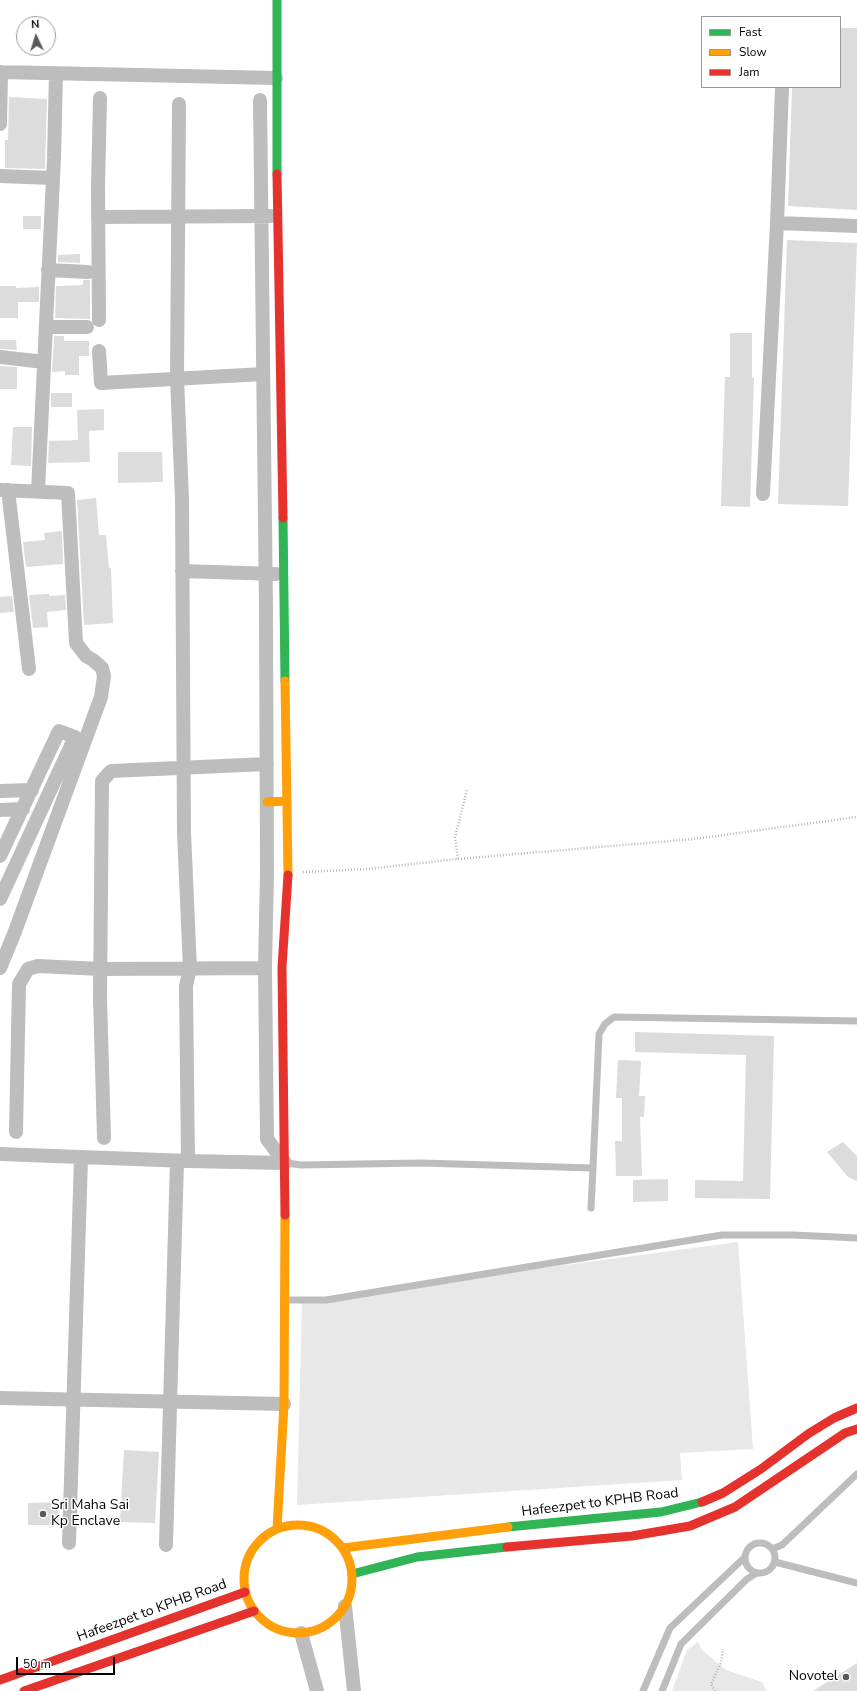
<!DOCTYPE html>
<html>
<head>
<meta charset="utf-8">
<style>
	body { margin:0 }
	#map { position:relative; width:857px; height:1691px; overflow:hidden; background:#fff; font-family:"Nunito Sans",sans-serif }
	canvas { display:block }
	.legend { position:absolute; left:701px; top:16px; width:140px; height:72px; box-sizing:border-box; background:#fff; border:1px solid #999; margin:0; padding:5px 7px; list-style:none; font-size:12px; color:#000 }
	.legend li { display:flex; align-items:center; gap:8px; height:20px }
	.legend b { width:20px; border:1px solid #999 }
	.north { position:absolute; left:16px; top:16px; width:40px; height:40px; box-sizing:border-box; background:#fff; border:1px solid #999; border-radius:50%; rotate:356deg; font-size:11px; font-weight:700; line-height:16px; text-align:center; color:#000 }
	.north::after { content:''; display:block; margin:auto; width:14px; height:18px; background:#595959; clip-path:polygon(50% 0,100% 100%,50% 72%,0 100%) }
	.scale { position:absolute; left:16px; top:1657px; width:99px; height:18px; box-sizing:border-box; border:2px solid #000; border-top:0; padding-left:5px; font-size:12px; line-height:14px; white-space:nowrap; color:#000; -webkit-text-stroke:3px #fff; paint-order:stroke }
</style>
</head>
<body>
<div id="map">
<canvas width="857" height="1691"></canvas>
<ul class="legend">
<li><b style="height:5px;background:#30b455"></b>Fast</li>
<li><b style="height:5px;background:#ff9f0a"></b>Slow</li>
<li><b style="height:5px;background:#e5322d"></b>Jam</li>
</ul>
<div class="north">N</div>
<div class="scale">50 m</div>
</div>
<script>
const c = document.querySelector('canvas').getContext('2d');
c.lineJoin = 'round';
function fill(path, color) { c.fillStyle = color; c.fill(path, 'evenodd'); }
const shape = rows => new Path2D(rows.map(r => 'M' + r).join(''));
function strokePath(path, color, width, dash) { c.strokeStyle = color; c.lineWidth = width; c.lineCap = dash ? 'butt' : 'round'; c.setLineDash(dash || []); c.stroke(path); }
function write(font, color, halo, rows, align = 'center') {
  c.font = font + ' "Nunito Sans",sans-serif'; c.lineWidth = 3; c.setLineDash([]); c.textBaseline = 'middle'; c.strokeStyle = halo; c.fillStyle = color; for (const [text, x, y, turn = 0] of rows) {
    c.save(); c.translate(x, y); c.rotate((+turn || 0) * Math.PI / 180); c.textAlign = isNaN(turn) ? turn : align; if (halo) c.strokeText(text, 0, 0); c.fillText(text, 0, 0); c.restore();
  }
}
fill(shape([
	[738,1242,753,1449,680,1453,682,1480,297,1505,302,1300],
	[698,1642,702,1650,726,1670,762,1682,767,1691,672,1691,687,1650]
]), '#e8e8e8');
fill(shape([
	[840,28,857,28,857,210,788,206,792,87,840,87],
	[9,97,47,99,45,169,5,168,5,140,8,140],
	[23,216,41,216,41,229,23,229],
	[787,240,857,243,848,506,778,504],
	[80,254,80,263,58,262,58,255],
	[83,280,90,280,90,319,55,318,56,286,83,285],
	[0,286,16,286,16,288,39,287,39,302,18,302,18,318,0,318],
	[730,333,752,333,752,378,754,378,750,507,721,506,725,377,730,377],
	[54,336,64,336,64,341,89,341,89,356,79,356,79,375,65,375,65,371,52,372],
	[0,340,16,340,17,350,0,349],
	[0,366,17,367,17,389,0,389],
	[51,393,72,393,72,407,51,407],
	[104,409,104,430,89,431,90,462,48,463,49,441,78,440,77,410],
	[13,427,32,427,31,466,11,465],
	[118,452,162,452,163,482,118,483],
	[96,498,99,535,106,535,109,568,111,568,113,623,84,625,77,500],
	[62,531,63,564,26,567,23,542,45,540,44,533],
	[49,594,49,596,65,595,66,610,47,612,48,627,33,628,29,595],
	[12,596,14,612,0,613,0,597],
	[635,1032,774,1036,770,1199,695,1198,695,1180,743,1181,746,1055,635,1052],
	[618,1060,641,1061,639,1096,645,1096,644,1117,640,1117,642,1176,616,1176,615,1141,622,1141,622,1098,616,1098],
	[843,1142,857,1156,857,1181,848,1177,827,1152],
	[668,1179,668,1201,633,1202,633,1180],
	[124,1450,159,1452,155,1523,120,1522],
	[58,1502,59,1525,28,1525,28,1503],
	[857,1663,857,1691,813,1691]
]), '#dcdcdc');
strokePath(shape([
	[458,859,694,839,857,817],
	[303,872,367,869,458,859,455,837,467,790],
	[715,1691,711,1684,721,1663,723,1649]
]), '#b8b8b8', 2.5, [1, 2]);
strokePath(shape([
	[287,1163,301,1165,421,1163,593,1168,599,1034,605,1024,614,1017,857,1021],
	[591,1208,593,1168],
	[286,1300,326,1300,722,1235,793,1235,857,1238],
	'745 1558a15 15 0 1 1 30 0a15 15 0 1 1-30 0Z',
	[772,1549,782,1545,857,1474],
	[775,1562,857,1583],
	[643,1691,670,1628,745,1557],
	[662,1691,681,1644,747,1579,757,1573]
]), '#bdbdbd', 7);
strokePath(shape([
	[0,72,276,78],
	[782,87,777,223,857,226],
	[260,100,266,608,267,873,265,968,267,1139,285,1163],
	[179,104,177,378,182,499,184,832,190,969,186,986,188,1161],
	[0,124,1,72],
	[0,176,53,178],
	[98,217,271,216],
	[48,270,88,272],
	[99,320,98,187,100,98],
	[46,327,87,327],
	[99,351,101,383,263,374],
	[0,357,44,362],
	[0,490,68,493,76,643,86,656,93,660,102,668,104,676,101,697,14,934,0,968],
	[8,490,29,669],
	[38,491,54,158,56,74],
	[763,494,777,223],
	[182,571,276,574],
	[0,791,32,790],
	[0,810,23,809],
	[0,856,59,731,75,737,0,899],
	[16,1132,19,984,28,969,38,966,101,969,265,968],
	[104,1138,100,997,102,781,111,771,267,764],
	[0,1154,188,1161,285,1163],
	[0,1398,284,1404],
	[69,1543,81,1158],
	[166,1545,177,1161],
	[345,1606,354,1691],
	[301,1633,317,1691]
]), '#bdbdbd', 14);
strokePath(shape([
	[277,0,277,174],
	[283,518,285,681],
	[508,1527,661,1512,702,1502],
	[352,1574,417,1557,507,1547]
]), '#30b455', 9);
strokePath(shape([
	[285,681,288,875],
	[267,802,287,801],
	'244 1579a54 54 0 1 1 108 0a54 54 0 1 1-108 0Z',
	[277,1529,284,1404,285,1215],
	[343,1548,508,1527]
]), '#ff9f0a', 9);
strokePath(shape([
	[277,174,283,518],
	[285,1215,282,967,288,875],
	[702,1502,723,1493,761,1469,808,1434,834,1418,857,1408],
	[507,1547,632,1536,690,1526,735,1507,845,1433,857,1429],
	[0,1680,245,1592],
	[24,1691,254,1611]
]), '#e5322d', 9);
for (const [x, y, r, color] of [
	[43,1514,4,"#595959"],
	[846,1677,4,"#595959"]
]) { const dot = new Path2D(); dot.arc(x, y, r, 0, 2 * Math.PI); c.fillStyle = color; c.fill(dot); strokePath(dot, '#fff', 1.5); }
write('14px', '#000', '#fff', [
	["Hafeezpet to KPHB Road",600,1503,-7],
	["Hafeezpet to KPHB Road",152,1611,-20]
]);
write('14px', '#000', '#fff', [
	["Sri Maha Sai",51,1506],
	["Kp Enclave",51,1522],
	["Novotel",838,1677,"right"]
], 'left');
</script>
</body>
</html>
